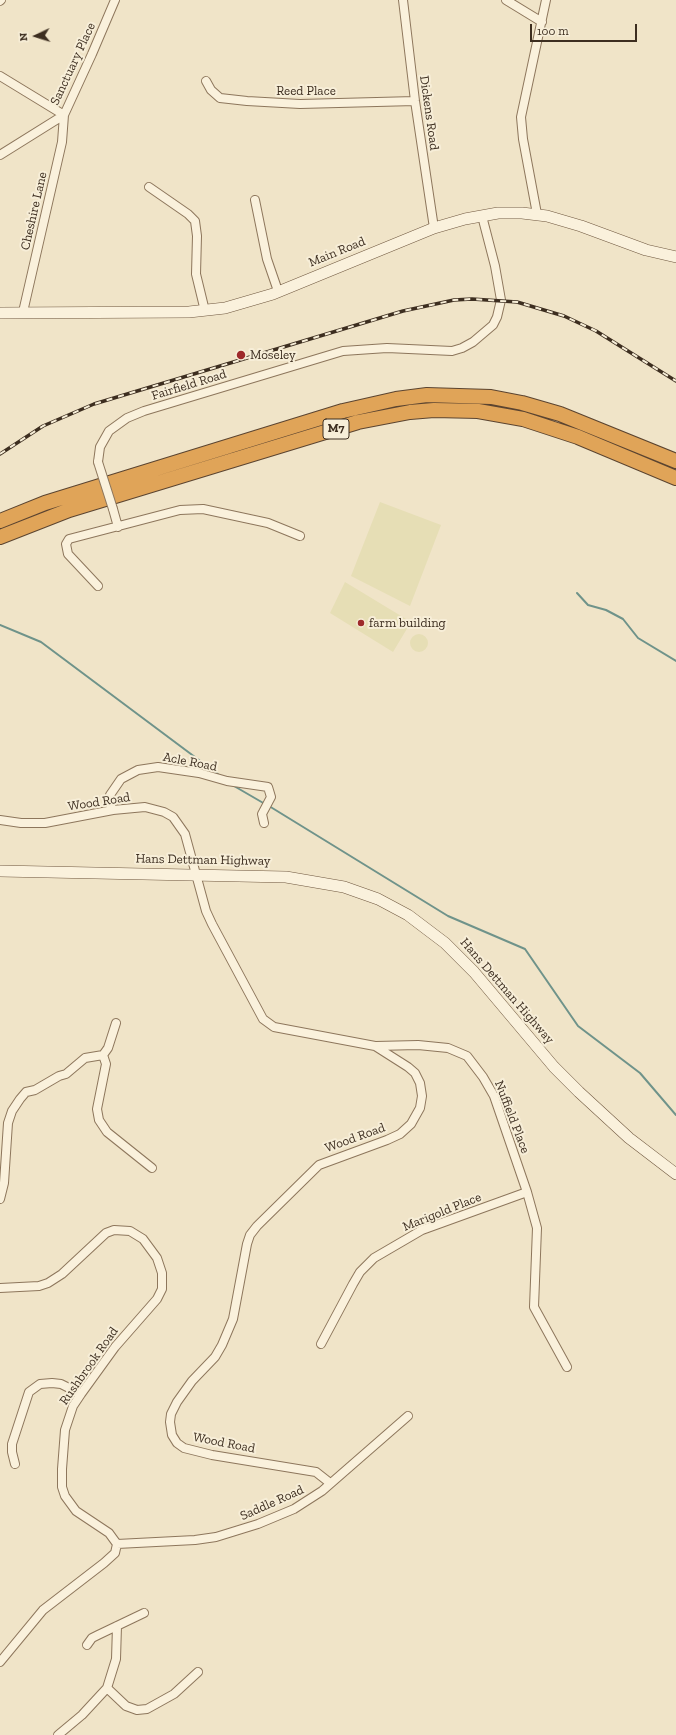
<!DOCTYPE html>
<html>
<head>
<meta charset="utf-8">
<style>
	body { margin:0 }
	#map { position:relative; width:676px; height:1735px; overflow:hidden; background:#f0e4c8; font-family:"Zilla Slab",serif }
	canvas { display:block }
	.north { position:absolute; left:16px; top:16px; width:40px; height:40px; -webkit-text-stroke:3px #f7eed8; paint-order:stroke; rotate:266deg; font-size:11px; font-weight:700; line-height:16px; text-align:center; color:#3d2e20 }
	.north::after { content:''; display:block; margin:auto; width:14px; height:18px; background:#3d2e20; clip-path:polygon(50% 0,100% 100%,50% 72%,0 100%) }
	.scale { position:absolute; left:530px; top:24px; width:107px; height:18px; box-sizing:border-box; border:2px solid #3d2e20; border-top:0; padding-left:5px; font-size:12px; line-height:14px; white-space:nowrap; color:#3d2e20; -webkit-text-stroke:3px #f7eed8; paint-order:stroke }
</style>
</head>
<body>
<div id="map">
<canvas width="676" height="1735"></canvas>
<div class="north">N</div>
<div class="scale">100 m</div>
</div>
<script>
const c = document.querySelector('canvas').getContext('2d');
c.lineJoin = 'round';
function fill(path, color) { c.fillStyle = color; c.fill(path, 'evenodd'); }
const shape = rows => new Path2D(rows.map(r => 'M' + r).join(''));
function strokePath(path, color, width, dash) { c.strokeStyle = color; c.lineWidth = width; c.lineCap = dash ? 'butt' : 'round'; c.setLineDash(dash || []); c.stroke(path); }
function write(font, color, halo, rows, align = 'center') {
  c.font = font + ' "Zilla Slab",serif'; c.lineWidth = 4; c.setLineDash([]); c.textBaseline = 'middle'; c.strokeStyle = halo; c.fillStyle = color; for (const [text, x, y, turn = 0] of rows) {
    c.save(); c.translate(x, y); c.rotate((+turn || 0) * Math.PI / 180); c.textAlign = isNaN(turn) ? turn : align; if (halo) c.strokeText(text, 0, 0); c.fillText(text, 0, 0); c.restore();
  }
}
fill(shape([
	[380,502,441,525,410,606,351,576],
	[345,582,411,622,393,652,330,613],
	'410 643a9 9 0 1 1 18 0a9 9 0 1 1-18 0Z'
]), '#e6deb5');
strokePath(shape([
	[577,593,588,605,606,610,623,619,638,638,676,661],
	[0,625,41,642,219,775],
	[234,786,265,804],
	[269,806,448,916,525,949,578,1026,640,1073,676,1115]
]), '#6f938a', 2);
const street = shape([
	[403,0,415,101,434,228],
	[506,0,542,22],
	[0,1,1,0],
	[0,76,64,115,62,142,23,312],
	[206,81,211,90,220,98,247,101,300,104,415,101],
	[0,155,64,115,92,54,115,0],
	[149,187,188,214,195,221,197,236,196,274,205,311],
	[255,200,267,259,278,291],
	[537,214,523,139,521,117,546,0],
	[98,462,100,447,109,431,127,418,144,411,343,351,387,348,452,351,462,348,473,342,493,325,497,317,501,300,495,266,482,216],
	[113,509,118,527],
	[98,586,68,554,66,544,69,539,180,510,203,509,268,523,300,536],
	[113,810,110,804,110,795,121,779,138,770,158,767,199,773,227,781,268,787,271,797,262,814,264,823],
	[0,820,21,823,45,823,113,810,145,807,164,812,173,817,185,834,206,911,212,924,263,1019,274,1027,375,1046,408,1067,415,1073,420,1083,422,1096,420,1108,411,1124,400,1134,387,1140,319,1165,257,1226,250,1235,247,1244,233,1319,222,1345,215,1357,192,1381,177,1402,171,1414,170,1422,172,1435,177,1443,184,1448,212,1455,316,1472,330,1483],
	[376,1046,418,1045,448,1048,467,1056,483,1077,494,1096,527,1192,537,1228,534,1307,567,1367],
	[103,1055,106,1064,97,1109,99,1120,107,1132,152,1168],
	[103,1055,108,1048,116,1023],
	[0,1199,4,1183,8,1123,12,1111,20,1099,26,1092,35,1090,59,1076,66,1074,85,1058,103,1055],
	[0,1288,39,1286,48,1283,62,1274,106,1233,114,1230,130,1231,143,1239,157,1258,162,1273,162,1289,157,1299,115,1347,81,1394,73,1406,65,1430,62,1469,62,1487,65,1496,76,1511,109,1533,117,1544,115,1553,104,1563,43,1610,0,1662],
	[321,1344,353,1284,360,1272,374,1258,422,1230,527,1192],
	[15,1464,12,1452,12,1444,29,1392,40,1384,52,1383,61,1384,81,1394],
	[117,1544,195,1540,216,1537,258,1524,294,1509,322,1491,408,1416],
	[87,1645,92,1638,98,1635,144,1613],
	[107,1688,126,1706,137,1710,147,1709,174,1694,198,1672],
	[58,1735,82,1715,107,1688,116,1659,117,1626]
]);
const secondary = shape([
	[0,313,189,312,225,308,273,294,434,228,465,219,498,213,522,213,547,216,581,226,646,250,676,257],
	[0,871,286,877,344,887,378,899,408,915,445,943,474,972,554,1067,579,1092,629,1138,676,1174]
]);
const highway = shape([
	[0,521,45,503,343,411,396,399,427,395,491,397,522,403,560,414,676,461],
	[0,537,69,510,358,422,410,412,434,410,478,411,523,419,578,437,676,478]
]);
strokePath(street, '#8d765c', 10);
strokePath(secondary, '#6f573f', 12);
strokePath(highway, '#5b4430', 16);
strokePath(street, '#faf1dc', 8);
strokePath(secondary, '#faf1dc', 11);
strokePath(highway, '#e0a458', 14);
const rail = shape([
	[0,454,43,426,94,404,403,311,454,300,472,299,517,302,564,316,596,331,676,381]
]);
strokePath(rail, '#3d2e20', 3.5);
strokePath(rail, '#f7eed8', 2, [6]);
const streetBridge = shape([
	[98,462,113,509]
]);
strokePath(streetBridge, '#8d765c', 10, []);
strokePath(streetBridge, '#faf1dc', 8);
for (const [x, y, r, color] of [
	[241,355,5,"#9e2a2b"],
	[361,623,4,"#9e2a2b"]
]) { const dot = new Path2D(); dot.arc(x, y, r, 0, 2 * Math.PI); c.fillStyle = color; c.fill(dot); strokePath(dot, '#f7eed8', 1.5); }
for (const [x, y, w] of [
	[336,429,26]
]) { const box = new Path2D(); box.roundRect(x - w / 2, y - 10, w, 20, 3); c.fillStyle = '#f7eed8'; c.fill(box); strokePath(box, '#3d2e20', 1); }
write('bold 12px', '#3d2e20', null, [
	["M7",336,429]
]);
write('13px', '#3d2e20', '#f7eed8', [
	["Sanctuary Place",73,64,-65],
	["Reed Place",306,91],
	["Dickens Road",429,113,82],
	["Cheshire Lane",34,211,-77],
	["Main Road",337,252,-22],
	["Fairfield Road",189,385,-17],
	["Acle Road",190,762,11],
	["Wood Road",99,802,-9],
	["Hans Dettman Highway",203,860,1],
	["Hans Dettman Highway",507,991,49],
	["Nuffield Place",512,1117,69],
	["Wood Road",355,1138,-20],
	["Marigold Place",442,1212,-22],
	["Rushbrook Road",89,1366,-55],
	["Wood Road",224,1443,11],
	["Saddle Road",272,1503,-24]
]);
write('13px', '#3d2e20', '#f7eed8', [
	["Moseley",250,355],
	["farm building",369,623]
], 'left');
</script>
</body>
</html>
